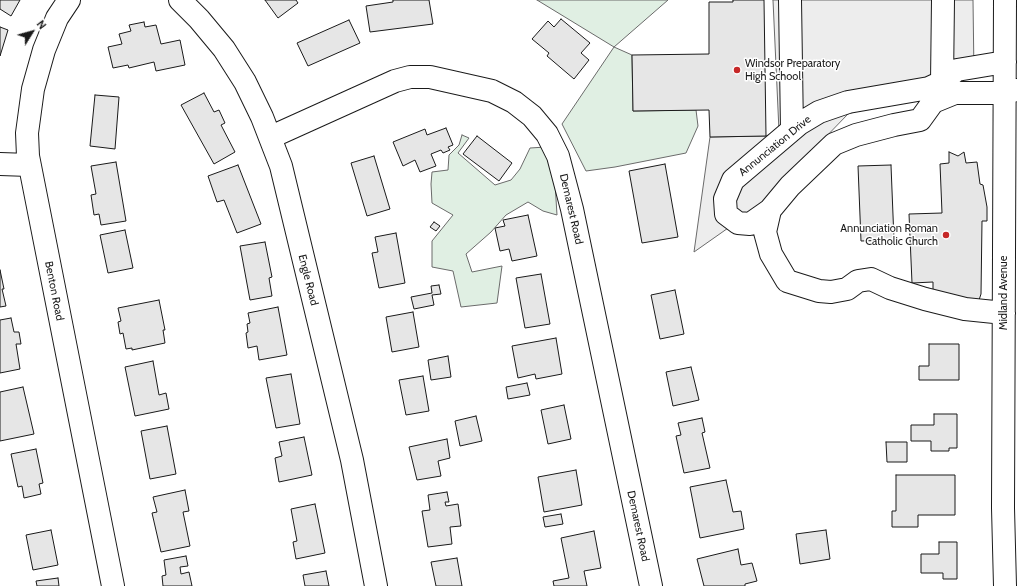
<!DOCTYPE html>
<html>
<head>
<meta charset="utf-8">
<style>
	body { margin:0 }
	#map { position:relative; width:1017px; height:586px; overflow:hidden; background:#fff; font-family:Cabin,sans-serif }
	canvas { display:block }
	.north { position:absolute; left:12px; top:12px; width:40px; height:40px; -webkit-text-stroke:3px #fff; paint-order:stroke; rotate:53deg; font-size:11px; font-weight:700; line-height:16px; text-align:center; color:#1a1a1a }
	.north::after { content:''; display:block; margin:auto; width:14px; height:18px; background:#1a1a1a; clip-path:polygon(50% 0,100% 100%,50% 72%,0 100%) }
</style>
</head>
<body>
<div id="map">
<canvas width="1017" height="586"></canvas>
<div class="north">N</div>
</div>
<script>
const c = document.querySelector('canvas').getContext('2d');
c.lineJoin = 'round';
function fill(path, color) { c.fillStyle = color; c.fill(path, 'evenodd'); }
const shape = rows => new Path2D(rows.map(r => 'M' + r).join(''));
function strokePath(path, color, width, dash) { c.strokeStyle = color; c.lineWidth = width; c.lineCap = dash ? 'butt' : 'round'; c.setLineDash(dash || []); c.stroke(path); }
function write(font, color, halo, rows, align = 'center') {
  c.font = font + ' Cabin,sans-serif'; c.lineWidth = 3; c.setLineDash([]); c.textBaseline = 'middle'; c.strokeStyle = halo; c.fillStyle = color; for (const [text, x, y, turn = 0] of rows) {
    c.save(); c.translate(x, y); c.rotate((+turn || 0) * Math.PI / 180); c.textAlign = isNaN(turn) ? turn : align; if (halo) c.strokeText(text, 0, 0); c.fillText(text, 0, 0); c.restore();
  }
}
const green = shape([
	[537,0,668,0,614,47,632,55,633,111,696,110,698,126,686,153,615,167,586,171,562,124,614,47,537,0],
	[462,135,469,138,458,153,495,185,511,180,520,169,530,148,546,147,555,183,557,215,543,211,528,202,506,215,491,232,466,254,472,272,502,266,497,303,461,307,453,271,432,267,432,241,453,215,432,203,431,184,432,172,448,170,449,155,459,145,462,135]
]);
fill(green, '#e0efe3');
strokePath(green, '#6a6a6a', 1);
const parking = shape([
	[773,0,973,0,974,75,848,114,758,207,694,252,710,137,766,136,779,131,773,0]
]);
fill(parking, '#ededed');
strokePath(parking, '#6a6a6a', 1);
const building = shape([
	[0,0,20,0,11,16,0,9,0,0],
	[265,0,296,0,298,3,278,18,265,0],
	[393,0,429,0,433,24,370,32,366,6,393,2,393,0],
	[733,0,764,0,766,136,710,137,709,110,633,111,632,55,709,54,709,2,733,2,733,0],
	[561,19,590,43,581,53,589,60,574,79,547,56,549,53,532,39,548,21,554,27,561,19],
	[349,20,360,43,308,66,297,43,349,20],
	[144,22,145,27,156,25,161,44,180,40,185,65,156,71,154,62,129,68,128,65,113,68,108,47,122,44,119,34,131,31,129,25,144,22],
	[0,27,8,30,0,56,0,27],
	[204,93,214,112,219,110,225,123,221,125,235,152,214,164,181,105,204,93],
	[95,95,119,97,115,149,90,146,95,95],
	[446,128,453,145,448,147,450,150,443,153,441,150,431,154,436,166,420,172,415,160,403,166,393,142,425,129,427,135,446,128],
	[477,136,512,163,499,181,463,154,477,136],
	[949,152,958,156,964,152,966,163,977,162,980,184,983,185,987,207,987,221,982,221,981,294,979,300,952,298,933,295,933,282,912,283,909,214,942,213,940,164,949,163,949,152],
	[374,156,390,209,367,216,351,163,374,156],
	[116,162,126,221,101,225,99,214,94,215,91,195,96,194,91,166,116,162],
	[665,164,678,237,642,243,629,171,665,164],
	[238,165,261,224,237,233,224,200,217,202,208,176,238,165],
	[891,165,894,240,861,241,858,166,891,165],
	[528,215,537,256,512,261,509,249,500,251,495,228,505,226,503,220,528,215],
	[434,222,440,226,436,231,430,227,434,222],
	[125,230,133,268,108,273,100,235,125,230],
	[396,233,405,283,379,288,372,253,378,252,375,237,396,233],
	[265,242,272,277,269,278,272,296,250,300,240,246,265,242],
	[0,270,4,289,2,289,6,306,0,307,0,270],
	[541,274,550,324,525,328,516,278,541,274],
	[439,285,441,294,432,295,434,305,414,309,411,297,432,293,431,286,439,285],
	[675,290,684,334,660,339,651,295,675,290],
	[159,300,165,330,163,330,165,343,132,350,132,348,126,349,123,333,120,334,118,322,121,321,118,308,159,300],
	[278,307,287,355,259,360,257,346,248,348,246,333,248,332,247,324,250,323,248,313,278,307],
	[413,312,419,347,392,352,386,317,413,312],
	[11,318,14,332,19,332,21,344,16,344,20,369,0,373,0,320,11,318],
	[556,338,562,374,536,379,535,374,518,378,512,346,556,338],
	[929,344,959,344,959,380,919,380,919,366,929,366,929,344],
	[448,356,451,377,431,380,428,360,448,356],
	[153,361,159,395,166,393,169,409,135,416,125,367,153,361],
	[691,367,699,400,673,406,666,372,691,367],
	[291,374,300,424,276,428,266,378,291,374],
	[423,376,429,411,406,415,399,380,423,376],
	[527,383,530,395,508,399,506,387,527,383],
	[23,387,34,434,0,441,0,392,23,387],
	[564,405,571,439,548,444,541,410,564,405],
	[934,414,957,414,957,448,949,448,949,451,931,451,931,441,911,441,911,425,934,425,934,414],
	[476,416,482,441,460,446,455,421,476,416],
	[702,418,705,432,702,433,710,468,684,473,676,436,681,435,678,423,702,418],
	[167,426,176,474,150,479,141,431,167,426],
	[304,437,312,475,279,482,275,458,282,456,279,442,304,437],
	[447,439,450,458,438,461,441,476,417,480,409,447,447,439],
	[886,442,907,442,907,462,887,462,886,442],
	[36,449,43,483,39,484,41,494,24,498,22,486,18,487,11,454,36,449],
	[576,470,582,505,544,512,538,477,576,470],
	[896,475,955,475,955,515,918,515,918,527,892,527,892,511,896,511,896,475],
	[726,480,733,512,741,511,744,529,700,538,690,487,726,480],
	[185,490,189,511,183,512,190,546,161,552,152,513,157,512,153,497,185,490],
	[447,492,449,502,445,502,446,506,458,504,461,526,450,527,452,544,428,547,422,511,430,510,428,495,447,492],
	[315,504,325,553,296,559,293,542,297,541,291,509,315,504],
	[561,514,563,524,545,527,543,517,561,514],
	[51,530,58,565,33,570,26,535,51,530],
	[826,530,830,559,800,564,796,534,826,530],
	[594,531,601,568,584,571,587,586,554,586,553,581,569,578,561,538,594,531],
	[939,542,957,542,957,579,943,579,943,573,921,573,921,554,939,554,939,542],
	[738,549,741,565,752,563,757,581,745,584,745,586,704,586,697,559,738,549],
	[186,556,188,566,180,567,181,574,189,572,192,586,163,586,162,576,166,575,164,560,186,556],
	[457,558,462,586,436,586,431,562,457,558],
	[326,571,329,586,305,586,303,575,326,571],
	[58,578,59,586,37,586,36,581,58,578]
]);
fill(building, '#e6e6e6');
strokePath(building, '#1a1a1a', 1);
const minor = shape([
	[69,0,57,18,44,50,33,89,27,133,28,156,113,586],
	[180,0,199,19,224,49,245,82,262,117,281,166,352,460,376,586],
	[790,0,792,130],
	[943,0,942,82,949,88],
	[1005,62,957,70,942,82,929,88,848,102,819,112,799,124,733,180,725,199,726,214,738,223,750,224,770,210,790,186,834,144,856,135,894,125,920,120,933,102,955,93,1005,93,1017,90],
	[271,137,395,81,410,77,430,77,492,91,514,102,532,116,547,134,558,156,572,209,651,586],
	[0,164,29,165],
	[770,210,765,232,771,254,787,281,819,291,831,292,847,289,858,281,871,279,890,288,925,299,965,309,1004,313],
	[1005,586,1003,508,1005,0]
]);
strokePath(minor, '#1a1a1a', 24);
strokePath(minor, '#fff', 22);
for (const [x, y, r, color] of [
	[737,70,4,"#c62828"],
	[946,235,4,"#c62828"]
]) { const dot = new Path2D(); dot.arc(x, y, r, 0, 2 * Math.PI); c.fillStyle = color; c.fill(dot); strokePath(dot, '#fff', 1.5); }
write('11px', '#1a1a1a', '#fff', [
	["Windsor Preparatory",745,64],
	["High School",745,77],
	["Annunciation Roman",938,229,"right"],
	["Catholic Church",938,242,"right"]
], 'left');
write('11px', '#1a1a1a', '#fff', [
	["Annunciation Drive",775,146,-39],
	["Demarest Road",571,209,77],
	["Engle Road",308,280,76],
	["Benton Road",54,291,79],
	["Midland Avenue",1004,293,-90],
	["Demarest Road",638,526,78]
]);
</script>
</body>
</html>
